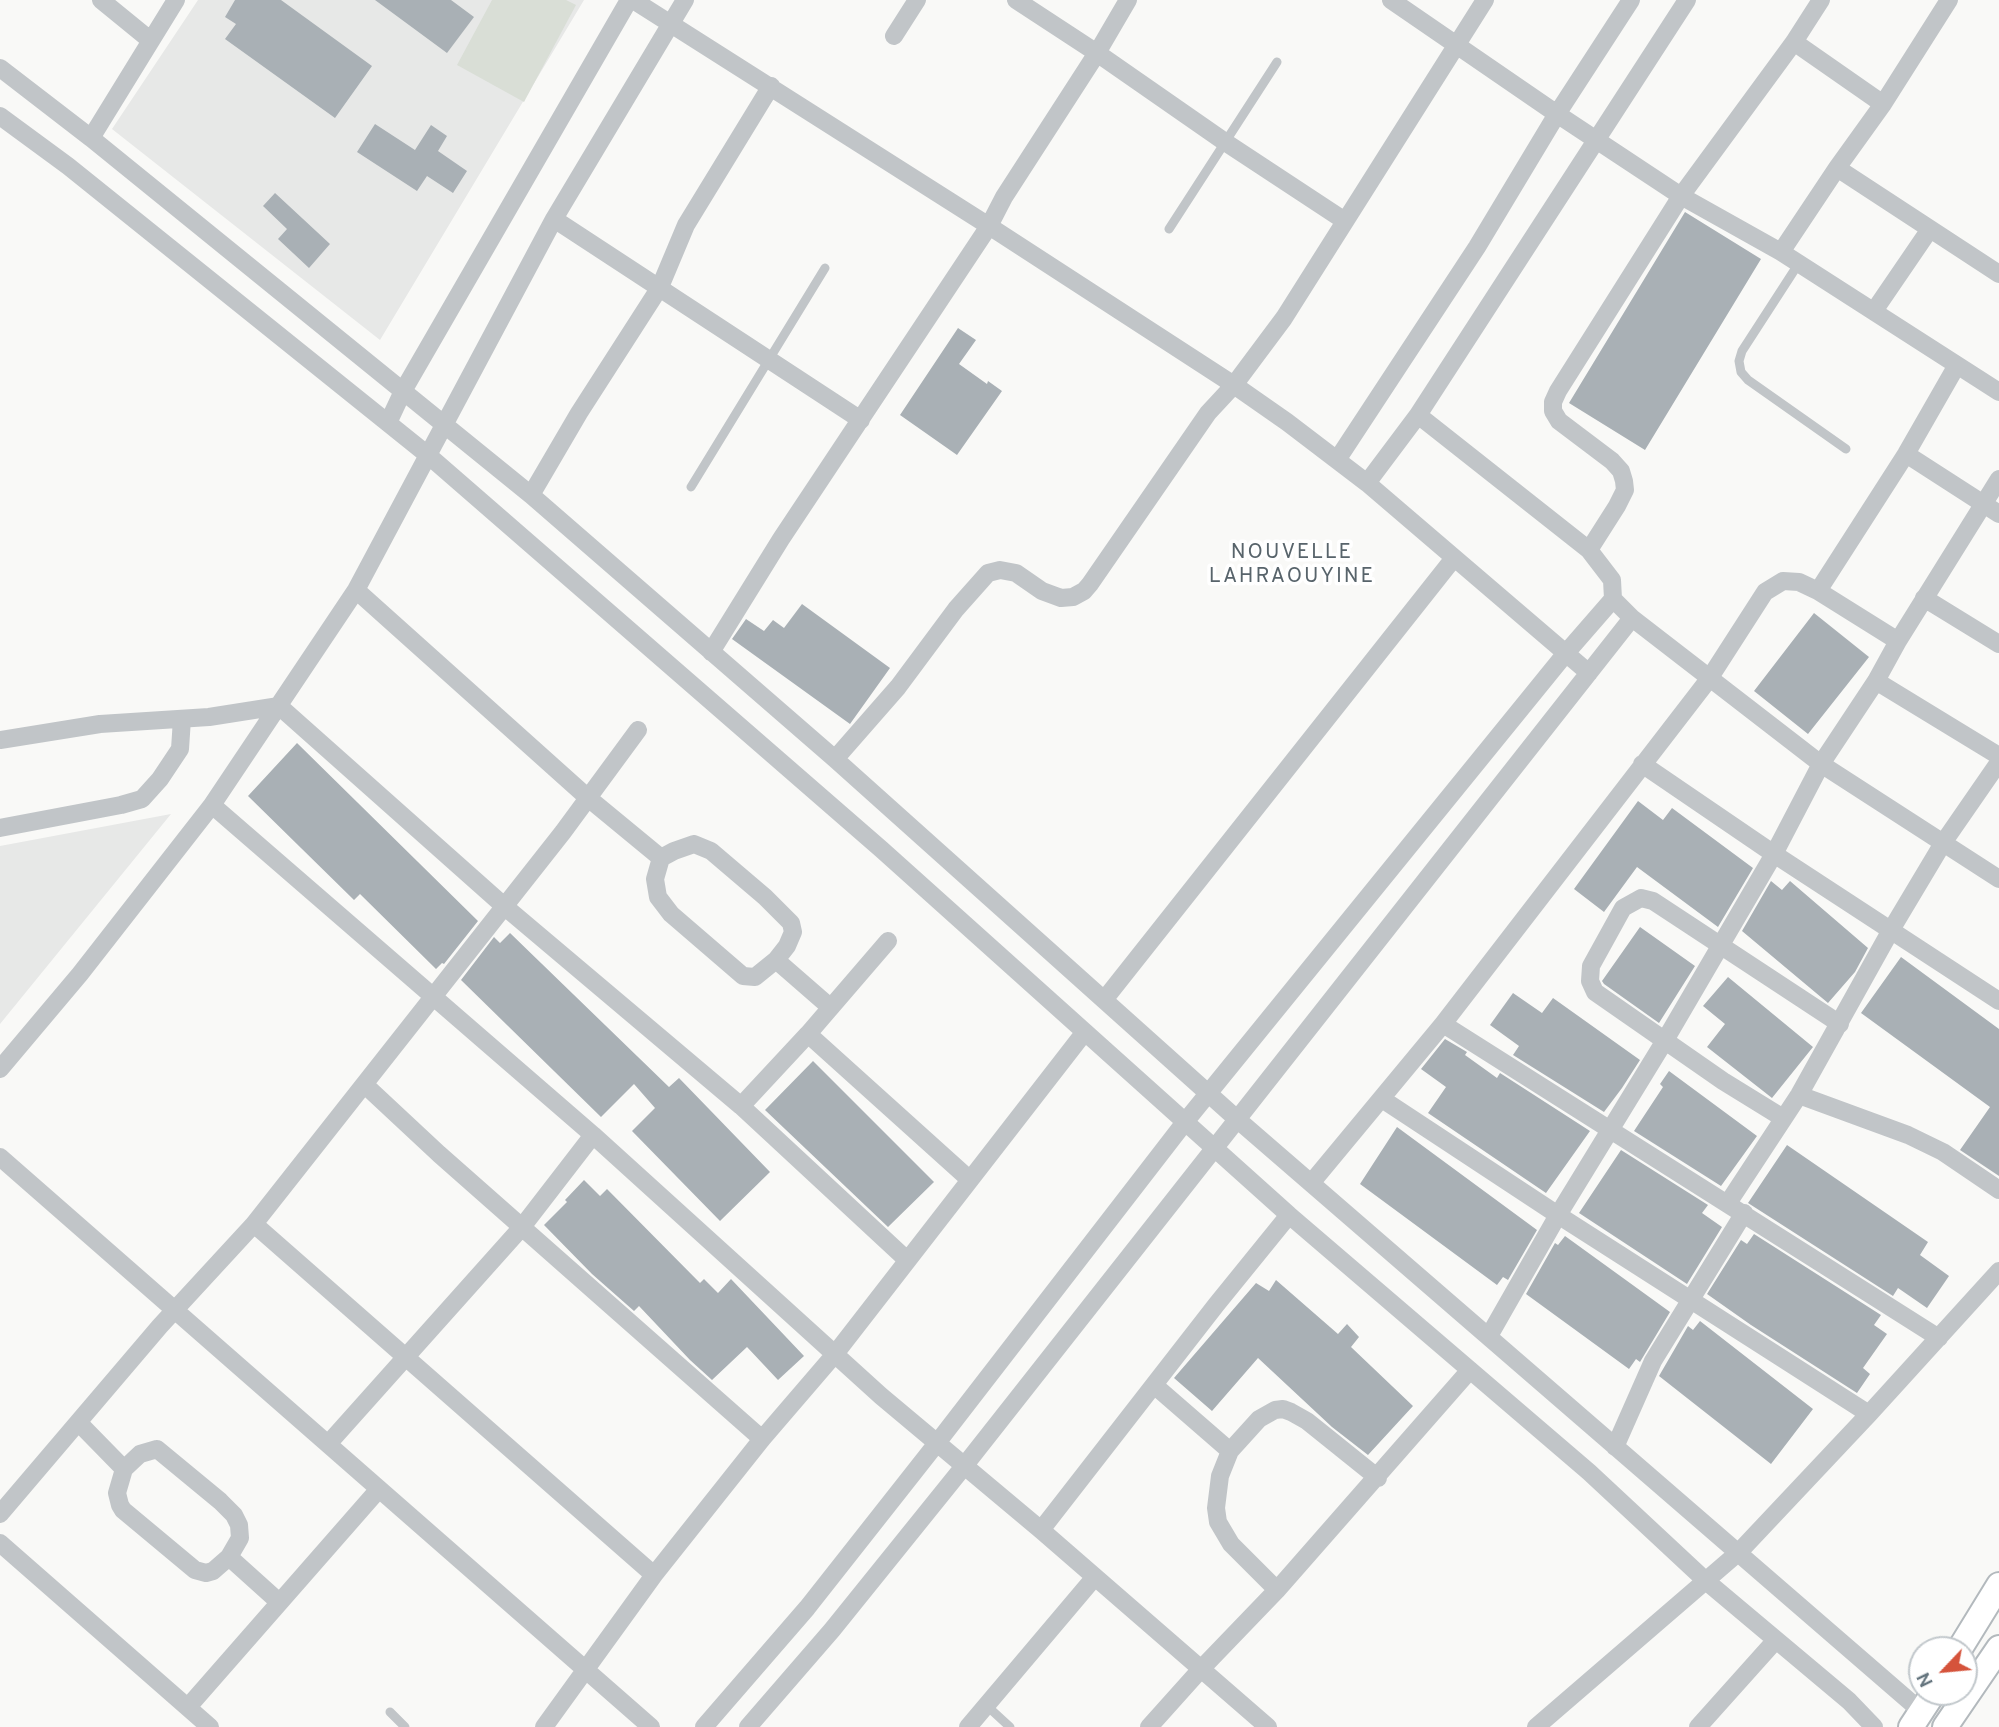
<!DOCTYPE html>
<html>
<head>
<meta charset="utf-8">
<style>
	body { margin:0 }
	#map { position:relative; width:1999px; height:1727px; overflow:hidden; background:#f9f9f7; font-family:Overpass,sans-serif }
	canvas { display:block }
	.north { position:absolute; left:1908px; top:1636px; width:70px; height:70px; box-sizing:border-box; background:#fff; border:2px solid #c2c8cc; border-radius:50%; rotate:244deg; font-size:19px; font-weight:700; line-height:28px; text-align:center; color:#66767f }
	.north::after { content:''; display:block; margin:auto; width:24px; height:32px; background:#d5533b; clip-path:polygon(50% 0,100% 100%,50% 72%,0 100%) }
</style>
</head>
<body>
<div id="map">
<canvas width="1999" height="1727"></canvas>
<div class="north">N</div>
</div>
<script>
const c = document.querySelector('canvas').getContext('2d');
c.lineJoin = 'round';
function fill(path, color) { c.fillStyle = color; c.fill(path, 'evenodd'); }
const shape = rows => new Path2D(rows.map(r => 'M' + r).join(''));
function strokePath(path, color, width, dash) { c.strokeStyle = color; c.lineWidth = width; c.lineCap = dash ? 'butt' : 'round'; c.setLineDash(dash || []); c.stroke(path); }
function write(font, color, halo, rows, align = 'center') {
  c.font = font + ' Overpass,sans-serif'; c.lineWidth = 7; c.setLineDash([]); c.textBaseline = 'middle'; c.strokeStyle = halo; c.fillStyle = color; for (const [text, x, y, turn = 0] of rows) {
    c.save(); c.translate(x, y); c.rotate((+turn || 0) * Math.PI / 180); c.textAlign = isNaN(turn) ? turn : align; if (halo) c.strokeText(text, 0, 0); c.fillText(text, 0, 0); c.restore();
  }
}
fill(shape([
	[198,0,584,0,380,340,112,129],
	[171,814,0,1024,0,846]
]), '#e7e8e7');
fill(shape([
	[492,0,566,0,576,5,524,102,457,65]
]), '#d9ded6');
fill(shape([
	[235,0,281,0,372,66,335,118,225,39,236,24,225,17],
	[375,0,451,0,474,17,447,53],
	[375,124,415,150,431,125,447,136,438,151,467,171,453,193,427,176,417,191,357,152],
	[275,193,330,244,309,268,278,239,287,229,263,206],
	[1685,212,1761,259,1645,450,1569,403],
	[958,328,976,340,959,364,987,384,988,381,1002,391,957,455,900,415],
	[802,604,890,668,850,724,732,639,746,619,764,631,773,620,784,628],
	[1814,613,1869,657,1808,734,1754,691],
	[297,743,478,921,444,964,442,963,436,969,360,894,354,900,248,796],
	[1638,801,1663,820,1672,808,1753,868,1718,927,1637,867,1604,912,1574,889],
	[1771,881,1782,890,1790,881,1868,948,1855,972,1828,1003,1742,931],
	[1640,927,1695,966,1659,1023,1604,984,1602,981],
	[510,933,669,1087,679,1078,770,1172,720,1221,632,1131,655,1108,634,1084,601,1117,461,980,494,937,500,943],
	[1901,957,1999,1029,1999,1176,1960,1150,1990,1107,1861,1013],
	[1728,977,1813,1047,1772,1098,1707,1047,1725,1024,1703,1006],
	[1513,993,1542,1013,1553,998,1640,1060,1622,1088,1604,1112,1513,1055,1519,1046,1490,1025],
	[1445,1039,1467,1052,1465,1055,1497,1078,1500,1073,1590,1131,1546,1193,1428,1113,1446,1087,1421,1069],
	[813,1061,934,1182,888,1227,765,1110],
	[1669,1071,1757,1136,1721,1186,1634,1131,1663,1087,1660,1084],
	[1397,1127,1537,1230,1508,1280,1503,1277,1497,1285,1360,1184],
	[1787,1145,1928,1242,1920,1255,1949,1276,1927,1308,1898,1288,1893,1296,1748,1203],
	[1621,1150,1708,1205,1702,1213,1722,1227,1687,1284,1579,1213],
	[584,1180,600,1196,607,1189,700,1283,704,1279,718,1293,731,1279,804,1356,778,1380,747,1347,712,1380,690,1360,639,1306,634,1311,592,1274,544,1225,567,1202,565,1200],
	[1754,1234,1881,1315,1874,1325,1887,1334,1863,1368,1870,1374,1857,1393,1751,1325,1707,1294,1741,1240,1747,1244],
	[1565,1236,1670,1312,1640,1362,1636,1359,1629,1369,1526,1294,1555,1243,1558,1245],
	[1276,1280,1338,1334,1347,1324,1359,1337,1351,1347,1413,1406,1368,1455,1332,1427,1258,1358,1212,1411,1174,1378,1256,1283,1269,1291],
	[1700,1321,1813,1409,1771,1464,1659,1376,1688,1326,1693,1330]
]), '#a9b0b5');
const secondary = shape([
	[1959,1650,1999,1585],
	[1911,1727,1934,1692],
	[1945,1727,1999,1648]
]);
strokePath(secondary, '#b3b9bd', 28);
strokePath(shape([
	[1169,229,1277,62],
	[1799,263,1742,351,1739,361,1741,372,1748,380,1846,449],
	[691,487,825,268],
	[986,1705,1010,1727],
	[390,1712,405,1727]
]), '#c1c5c8', 9);
strokePath(shape([
	[101,0,150,40],
	[633,0,989,226,1234,385,1287,422,1367,483,1589,673],
	[1016,0,1097,53,1225,142,1345,221],
	[1391,0,1557,114,1681,196,1781,252,1999,392],
	[894,36,917,0],
	[1794,42,1883,104],
	[0,68,91,138,531,495,835,759,1238,1120,1922,1712],
	[0,116,68,166,429,456,881,849,1289,1215,1589,1472,1706,1581,1849,1701,1874,1727],
	[91,138,176,0],
	[1837,168,1999,274],
	[554,219,861,420],
	[1781,252,1837,168,1883,104,1949,0],
	[1874,311,1930,229],
	[388,423,403,391,629,0],
	[1906,454,1999,514],
	[1337,460,1477,247,1557,114,1631,0],
	[1367,483,1418,415,1687,0],
	[531,495,579,413,660,287,686,225,771,86],
	[1589,550,1617,506,1625,490,1624,481,1621,471,1612,461,1559,421,1553,411,1553,402,1558,391,1681,196,1794,42,1821,0],
	[356,590,587,797,661,858],
	[1818,591,1906,454,1957,365],
	[1924,598,1999,644],
	[1613,599,1632,618,1821,764,1999,879],
	[711,652,781,539,989,226,1004,197,1097,53,1128,0],
	[1876,681,1999,756],
	[0,740,100,724,209,717,279,706,504,906,741,1106,907,1260],
	[835,759,898,687,956,609,988,573,1000,570,1016,573,1042,591,1061,598,1073,597,1084,591,1090,584,1208,413,1234,385,1284,318,1485,0],
	[1642,764,1774,854,1999,1001],
	[212,805,593,1135,881,1396,1041,1530,1268,1727],
	[0,828,121,805,142,799,160,779,180,749,182,719],
	[694,844,711,851,765,897,791,923,793,932,787,946,776,960,755,977,743,976,671,914,658,897,655,879,661,858,674,851,694,844],
	[776,960,830,1007],
	[1104,1000,1454,558],
	[1443,1024,1939,1338],
	[808,1034,969,1179],
	[0,1069,80,974,212,805,356,590,554,219,685,0],
	[365,1085,439,1154,762,1439],
	[1799,1095,1908,1135,1943,1152,1999,1190],
	[1382,1099,1558,1215,1869,1414],
	[741,1106,808,1034,888,941],
	[1783,1118,1723,1081,1595,992,1590,981,1591,966,1623,908,1641,898,1653,901,1840,1024],
	[0,1157,651,1727],
	[1312,1182,1443,1024,1709,679,1765,592,1783,581,1799,582,1818,591,1898,641],
	[1728,1203,1799,1095,1891,930,1943,843,1999,762],
	[254,1224,654,1575],
	[1489,1336,1558,1215,1664,1042,1774,854,1821,764,1876,681,1898,641,1999,479],
	[1154,1385,1230,1451],
	[79,1423,124,1469],
	[328,1444,522,1227,593,1135],
	[1615,1447,1653,1361,1744,1213],
	[157,1449,220,1501,234,1515,239,1525,240,1538,229,1557,213,1571,206,1573,195,1570,123,1510,120,1505,117,1493,124,1469,140,1454,157,1449],
	[0,1514,160,1326,254,1224,563,832,638,730],
	[1041,1530,1216,1305,1289,1215],
	[0,1543,210,1727],
	[229,1557,279,1602],
	[1277,1590,1231,1544,1218,1522,1216,1508,1220,1476,1230,1451,1259,1419,1275,1410,1283,1409,1291,1412,1307,1421,1378,1478],
	[188,1707,379,1489],
	[544,1727,654,1575,762,1439,835,1354,1084,1033],
	[704,1727,807,1608,937,1443,1185,1122,1566,653,1613,599,1612,580,1589,550,1418,415],
	[748,1727,832,1630,965,1465,1632,618],
	[968,1727,1094,1578],
	[1149,1727,1201,1669,1277,1590,1470,1370],
	[1536,1727,1739,1552,1869,1414,1999,1271],
	[1698,1727,1775,1641]
]), '#c1c5c8', 18);
strokePath(secondary, '#fff', 24);
c.letterSpacing = '2px';
write('21px', '#58646b', '#fff', [
	["NOUVELLE",1292,554],
	["LAHRAOUYINE",1292,578]
]);
c.letterSpacing = '0px';
</script>
</body>
</html>
